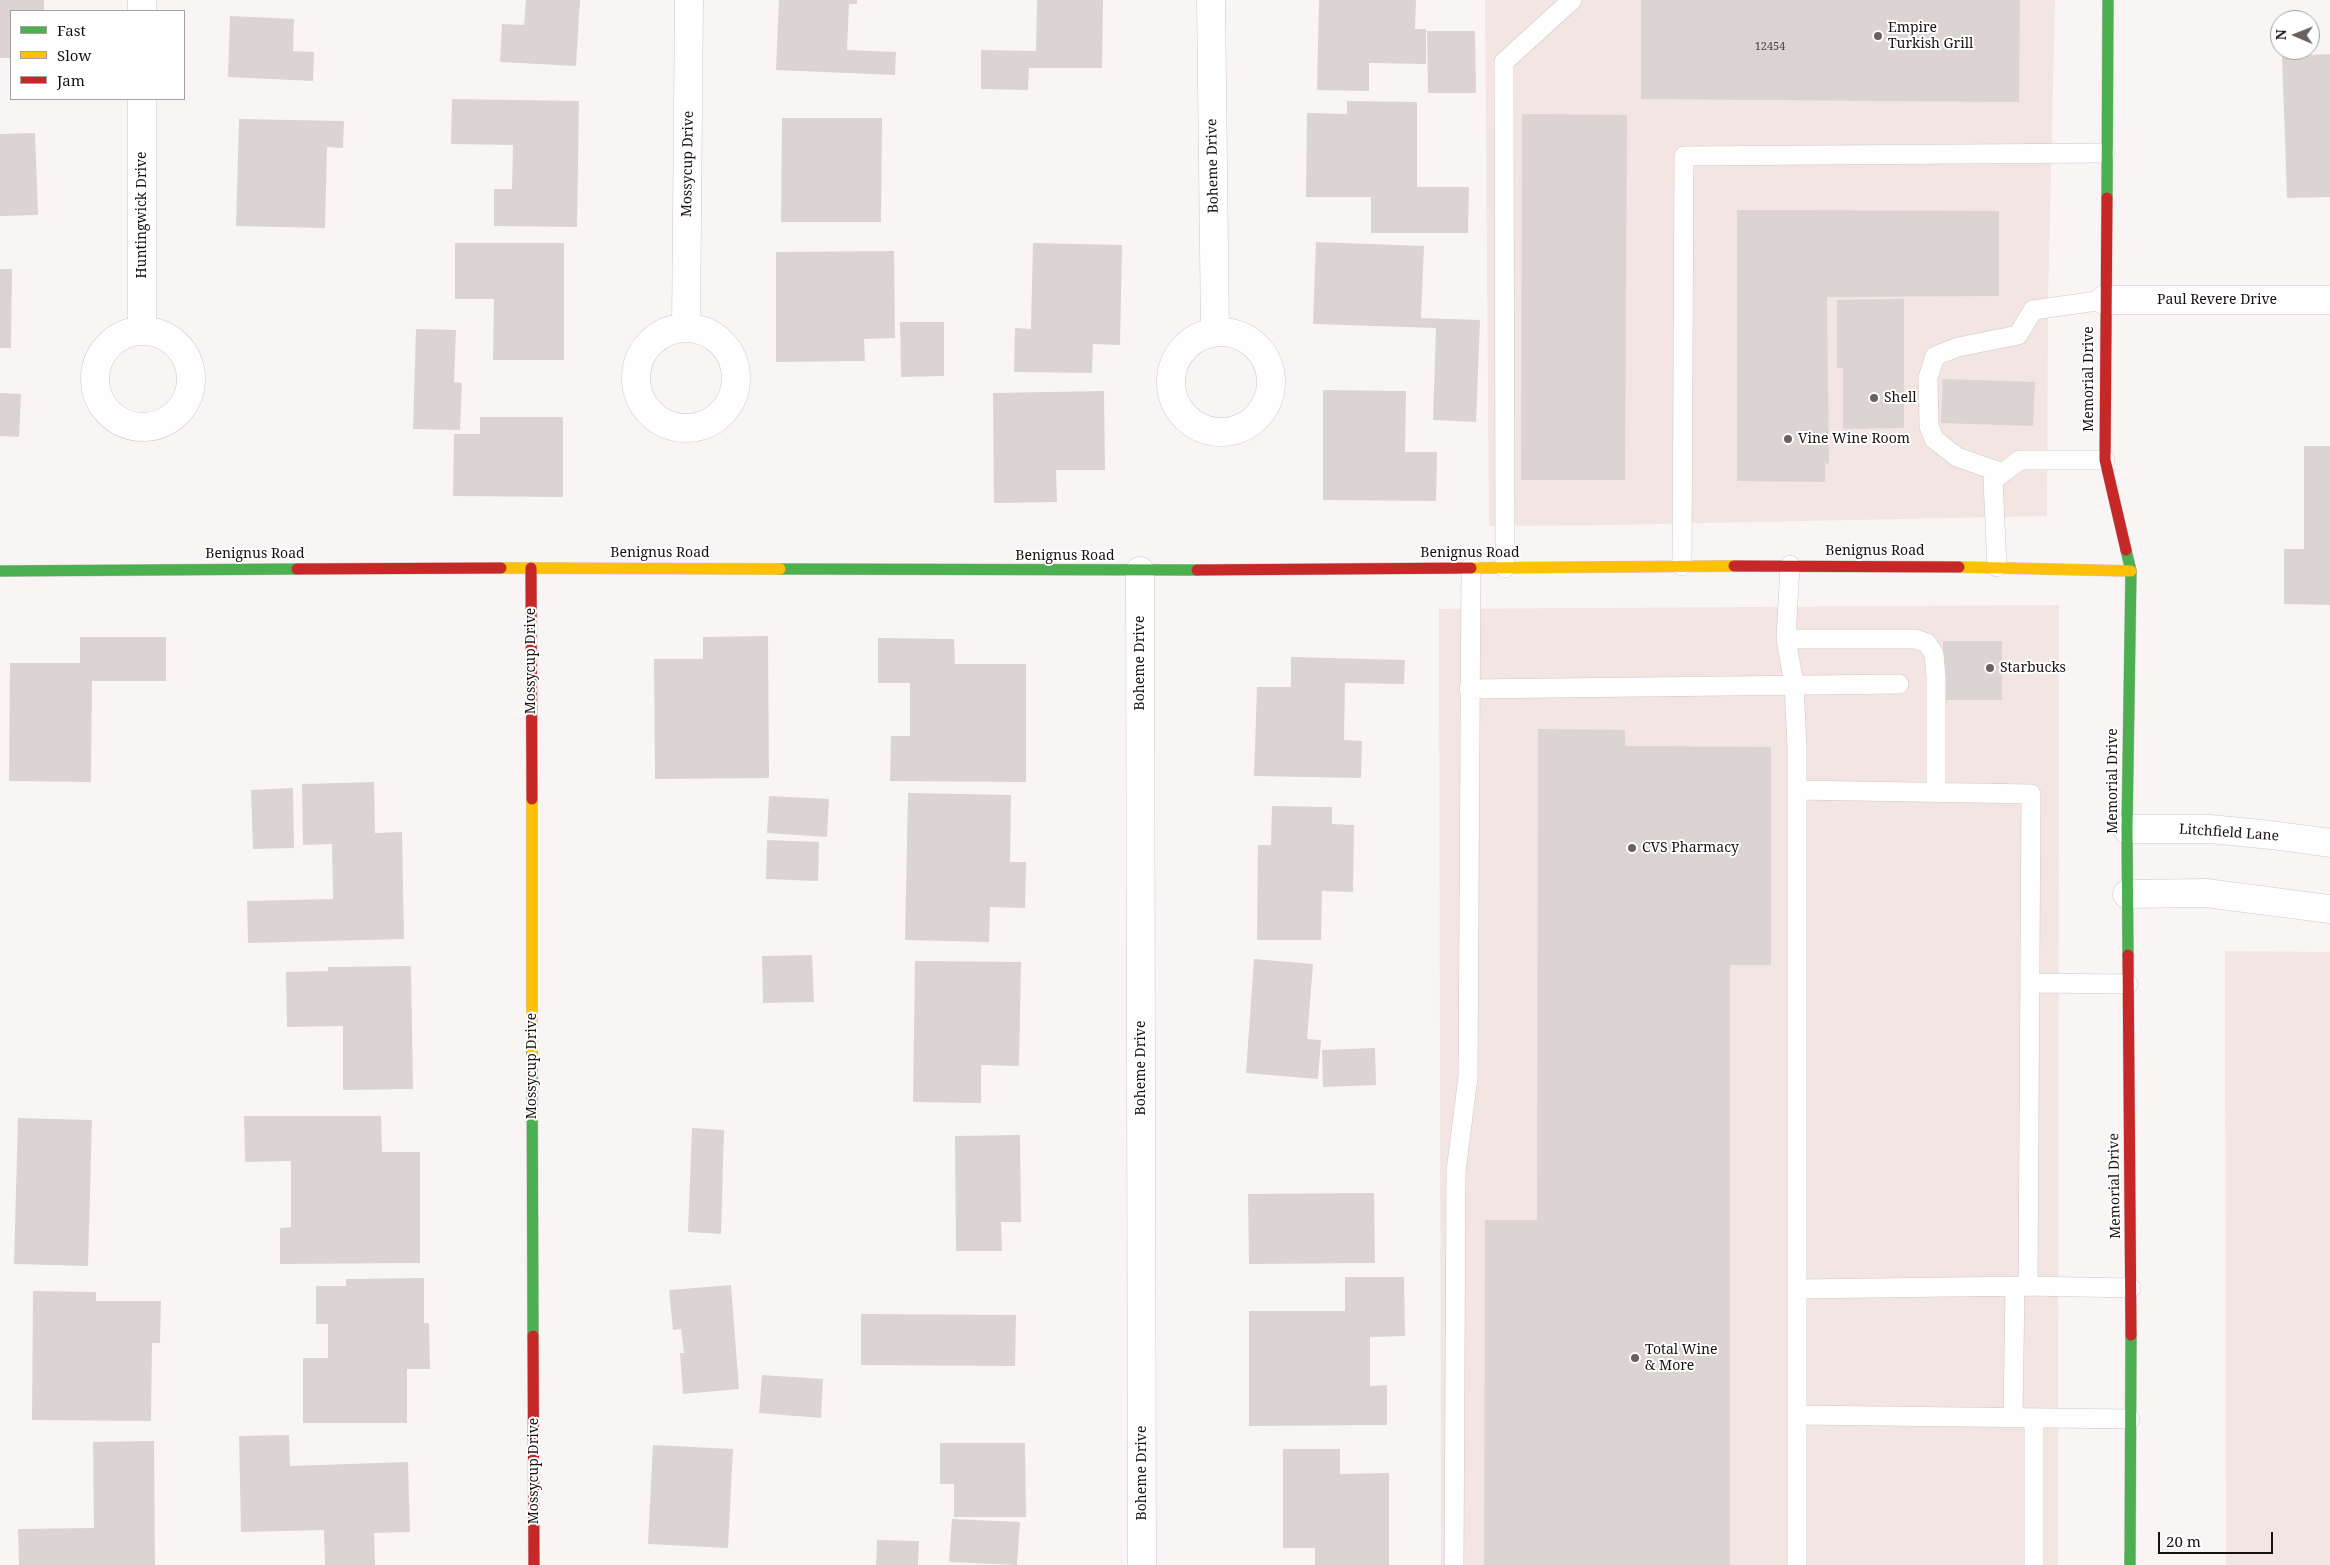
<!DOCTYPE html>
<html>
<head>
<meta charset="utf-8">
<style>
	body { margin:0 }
	#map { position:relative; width:2330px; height:1565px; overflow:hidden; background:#faf5f5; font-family:"Noto Serif",serif }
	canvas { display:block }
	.legend { position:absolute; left:10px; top:10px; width:175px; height:90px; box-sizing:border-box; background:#fff; border:1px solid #a3a09f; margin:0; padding:6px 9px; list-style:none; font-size:15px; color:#191110 }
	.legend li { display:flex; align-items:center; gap:10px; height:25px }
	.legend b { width:25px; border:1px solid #a3a09f }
	.north { position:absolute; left:2270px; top:10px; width:50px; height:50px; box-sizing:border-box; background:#fff; border:1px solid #a3a09f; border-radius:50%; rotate:271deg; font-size:14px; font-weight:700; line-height:20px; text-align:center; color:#191110 }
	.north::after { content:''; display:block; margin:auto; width:18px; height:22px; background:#686160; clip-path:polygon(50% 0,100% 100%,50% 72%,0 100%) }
	.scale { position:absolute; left:2158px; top:1532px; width:115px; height:22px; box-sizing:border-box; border:2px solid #191110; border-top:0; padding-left:6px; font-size:15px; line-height:18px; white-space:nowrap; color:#191110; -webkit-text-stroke:4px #fff; paint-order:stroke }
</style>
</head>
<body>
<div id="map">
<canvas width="2330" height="1565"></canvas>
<ul class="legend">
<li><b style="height:6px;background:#4caf50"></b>Fast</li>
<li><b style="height:6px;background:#ffc107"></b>Slow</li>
<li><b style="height:6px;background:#c62828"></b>Jam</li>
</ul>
<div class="north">N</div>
<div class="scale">20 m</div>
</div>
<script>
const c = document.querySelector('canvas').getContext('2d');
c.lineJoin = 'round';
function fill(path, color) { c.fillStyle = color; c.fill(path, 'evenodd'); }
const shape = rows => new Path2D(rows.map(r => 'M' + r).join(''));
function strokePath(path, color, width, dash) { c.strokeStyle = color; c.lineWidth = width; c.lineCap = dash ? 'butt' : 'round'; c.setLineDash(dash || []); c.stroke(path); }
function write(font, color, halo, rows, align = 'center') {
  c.font = font + ' "Noto Serif",serif'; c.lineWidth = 4; c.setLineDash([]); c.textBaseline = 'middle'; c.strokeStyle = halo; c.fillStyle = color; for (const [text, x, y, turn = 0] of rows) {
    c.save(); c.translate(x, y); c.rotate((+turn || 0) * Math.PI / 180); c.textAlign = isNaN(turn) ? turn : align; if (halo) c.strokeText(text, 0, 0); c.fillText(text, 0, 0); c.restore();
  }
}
fill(shape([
	[1485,0,2055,0,2048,299,2047,516,1611,525,1489,526],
	[2059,605,2058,1565,1441,1565,1439,609],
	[2225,951,2330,952,2330,1565,2226,1565]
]), '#f2e5e2');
fill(shape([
	[0,0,44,0,44,11,11,11,11,58,0,58],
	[526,0,580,0,576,66,500,62,502,24,524,25],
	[779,0,857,0,857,4,849,4,847,50,896,52,895,75,776,70],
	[1037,0,1103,0,1102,68,1029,68,1028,90,981,89,981,50,1036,51],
	[1319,0,1416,0,1415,29,1426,29,1426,64,1369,63,1369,91,1317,90],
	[1641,0,2020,0,2019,102,1641,99],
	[230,16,294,19,293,51,314,52,313,81,228,77],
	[1427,31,1475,31,1476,93,1428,93],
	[2330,54,2330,197,2287,198,2282,56],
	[452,99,579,101,577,227,494,226,494,189,512,189,513,145,451,144],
	[1347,101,1417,102,1417,187,1469,187,1468,233,1371,233,1371,197,1306,197,1307,113,1347,114],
	[1522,114,1627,115,1625,480,1521,480],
	[782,118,882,118,881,222,781,222],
	[239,119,344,121,343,148,327,147,325,228,236,226],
	[35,133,38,215,0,216,0,134],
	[1737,210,1999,211,1999,296,1827,297,1829,464,1825,463,1825,482,1737,481],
	[1316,242,1424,246,1421,318,1480,320,1476,422,1433,420,1436,328,1313,324],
	[455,243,564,243,564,360,493,360,494,299,455,299],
	[1033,243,1122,245,1120,345,1093,344,1092,373,1014,372,1015,328,1031,329],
	[894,251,895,338,864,339,865,361,776,362,776,252],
	[0,269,12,269,11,348,0,348],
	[1904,299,1904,428,1843,429,1843,368,1837,368,1837,300],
	[900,322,944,322,944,376,901,377],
	[416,329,456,330,454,382,462,383,460,430,413,429],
	[1943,379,2035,382,2033,426,1941,423],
	[1323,390,1406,391,1405,452,1437,452,1436,501,1323,500],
	[1104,391,1105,470,1056,470,1057,502,994,503,993,393],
	[0,393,21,394,19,437,0,436],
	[480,417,563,417,563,497,453,496,454,434,480,434],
	[2304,446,2330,446,2330,605,2284,604,2284,549,2304,549],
	[768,636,769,778,655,779,654,659,703,659,703,637],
	[80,637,166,637,166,681,92,681,91,782,9,781,10,663,80,663],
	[878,638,954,639,955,664,1026,664,1026,782,890,781,891,736,910,736,910,683,878,683],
	[1943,641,2002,641,2002,700,1943,700],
	[1291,657,1405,660,1404,684,1345,683,1344,740,1362,741,1361,778,1254,776,1257,687,1291,687],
	[1538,729,1625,730,1625,746,1771,747,1771,965,1730,965,1730,1565,1484,1565,1485,1220,1537,1220],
	[374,782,375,833,402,832,404,939,248,943,247,901,333,899,332,844,303,845,302,784],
	[293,788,294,848,253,849,251,790],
	[908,793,1011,795,1010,862,1026,862,1025,908,990,907,989,942,905,940],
	[769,796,829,799,827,837,767,833],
	[1272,806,1332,807,1332,824,1354,825,1353,892,1322,891,1321,940,1257,940,1258,845,1271,845],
	[767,840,819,842,818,881,766,879],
	[812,955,814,1002,763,1003,762,956],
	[1254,959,1313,964,1307,1039,1321,1040,1318,1079,1246,1073],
	[915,961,1021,962,1019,1066,981,1065,981,1103,913,1102],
	[411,966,413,1089,343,1090,343,1026,287,1027,286,972,328,971,328,967],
	[1375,1048,1376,1085,1323,1087,1322,1050],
	[244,1116,381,1116,382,1152,420,1152,420,1263,280,1264,280,1228,291,1227,291,1161,245,1162],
	[18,1118,92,1120,88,1266,14,1264],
	[692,1128,724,1130,721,1234,688,1232],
	[1020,1135,1021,1222,1001,1222,1002,1251,956,1251,955,1136],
	[1374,1193,1375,1263,1249,1264,1248,1194],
	[1345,1277,1404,1277,1405,1336,1370,1337,1370,1386,1387,1385,1387,1425,1249,1426,1249,1311,1345,1311],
	[424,1278,424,1323,429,1323,430,1369,407,1369,407,1423,303,1423,303,1358,328,1358,328,1324,316,1324,316,1286,346,1286,346,1279],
	[731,1285,739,1389,683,1394,680,1353,684,1353,681,1329,673,1330,669,1290],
	[33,1291,96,1292,96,1301,161,1301,160,1343,152,1343,151,1421,32,1420],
	[861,1314,1016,1315,1015,1366,861,1365],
	[762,1375,823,1379,821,1418,759,1413],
	[289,1435,290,1466,408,1462,410,1532,374,1533,375,1565,325,1565,324,1530,241,1532,239,1436],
	[154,1441,155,1565,19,1565,18,1529,94,1528,93,1442],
	[940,1443,1025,1443,1026,1517,954,1517,954,1484,940,1484],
	[653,1445,733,1449,728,1548,648,1544],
	[1283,1449,1340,1449,1340,1474,1389,1473,1389,1565,1315,1565,1315,1548,1283,1548],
	[952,1519,1020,1522,1017,1565,949,1562],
	[877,1540,919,1541,918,1565,876,1565]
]), '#dbd4d3');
const lane = shape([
	[2003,473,1957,457,1934,439,1929,426,1928,378,1935,356,1958,347,2018,335,2033,310,2104,300],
	[1790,565,1786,639,1794,684,1797,748,1797,1565],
	[1682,566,1684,156,2105,153],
	[1997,567,1993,480,2020,460,2105,460],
	[1505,568,1504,62,1572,0],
	[1786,639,1915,639,1927,643,1934,654,1936,677,1936,793],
	[1469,689,1899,684],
	[1797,790,2031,794,2028,1286],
	[2030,983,2128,984],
	[1797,1289,2028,1286,2131,1288],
	[1797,1415,2130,1419],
	[2013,1418,2015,1287],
	[1454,1565,1456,1171,1468,1077,1471,567],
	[2034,1565,2034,1418]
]);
const street = shape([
	[1211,0,1215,331],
	[142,11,142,0],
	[2104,300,2330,300],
	[686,328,689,0],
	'636 378a50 50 0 1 1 100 0a50 50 0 1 1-100 0Z',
	[142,330,142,99],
	'95 379a48 48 0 1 1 96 0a48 48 0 1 1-96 0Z',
	'1171 382a50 50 0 1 1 100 0a50 50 0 1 1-100 0Z',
	[1140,571,1142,1565],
	[2127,829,2210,829,2271,835,2330,843],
	[2127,894,2206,893,2330,909]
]);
const fast = shape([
	[2107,198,2108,0],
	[2126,550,2131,571,2127,829,2128,955],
	[780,569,1197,570],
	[0,571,297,569],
	[532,1051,533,1336],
	[2130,1565,2131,1335]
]);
const slow = shape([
	[1959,567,2131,571],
	[501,568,780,569],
	[1471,568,1734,566],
	[532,799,532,1051]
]);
const jam = shape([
	[2107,198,2105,460,2126,550],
	[1734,566,1959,567],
	[531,568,532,799],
	[297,569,501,568],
	[1197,570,1471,568],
	[2128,955,2131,1335],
	[533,1336,534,1565]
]);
strokePath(lane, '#cfc8c7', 20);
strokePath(street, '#cfc8c7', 29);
strokePath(fast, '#cfc8c7', 12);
strokePath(slow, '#cfc8c7', 12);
strokePath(jam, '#cfc8c7', 12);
strokePath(lane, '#fefefe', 19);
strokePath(street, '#fefefe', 28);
strokePath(fast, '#4caf50', 11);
strokePath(slow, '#ffc107', 11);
strokePath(jam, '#c62828', 11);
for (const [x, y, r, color] of [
	[1878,36,5,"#686160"],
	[1874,398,5,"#686160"],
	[1788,439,5,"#686160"],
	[1990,668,5,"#686160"],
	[1632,848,5,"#686160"],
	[1635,1358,5,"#686160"]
]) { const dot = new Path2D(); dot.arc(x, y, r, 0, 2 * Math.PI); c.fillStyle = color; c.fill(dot); strokePath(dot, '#fff', 2); }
write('11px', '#4a4241', null, [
	["12454",1770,47]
]);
write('14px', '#191110', '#fff', [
	["Empire",1888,28],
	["Turkish Grill",1888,44],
	["Shell",1884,398],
	["Vine Wine Room",1798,439],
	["Starbucks",2000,668],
	["CVS Pharmacy",1642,848],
	["Total Wine",1645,1350],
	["& More",1645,1366]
], 'left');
write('14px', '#191110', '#fff', [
	["Mossycup Drive",688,164,-89],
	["Boheme Drive",1213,166,-91],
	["Huntingwick Drive",142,215,-90],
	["Paul Revere Drive",2217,300],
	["Memorial Drive",2089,379,-90],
	["Benignus Road",1875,551],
	["Benignus Road",660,553],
	["Benignus Road",1470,553],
	["Benignus Road",255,554],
	["Benignus Road",1065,556],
	["Mossycup Drive",531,661,-90],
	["Boheme Drive",1140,663,-90],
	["Memorial Drive",2113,781,-90],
	["Litchfield Lane",2229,833,4],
	["Mossycup Drive",532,1066,-90],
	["Boheme Drive",1141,1068,-90],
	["Memorial Drive",2115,1186,-91],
	["Mossycup Drive",534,1471,-90],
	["Boheme Drive",1142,1473,-90]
]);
</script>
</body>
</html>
